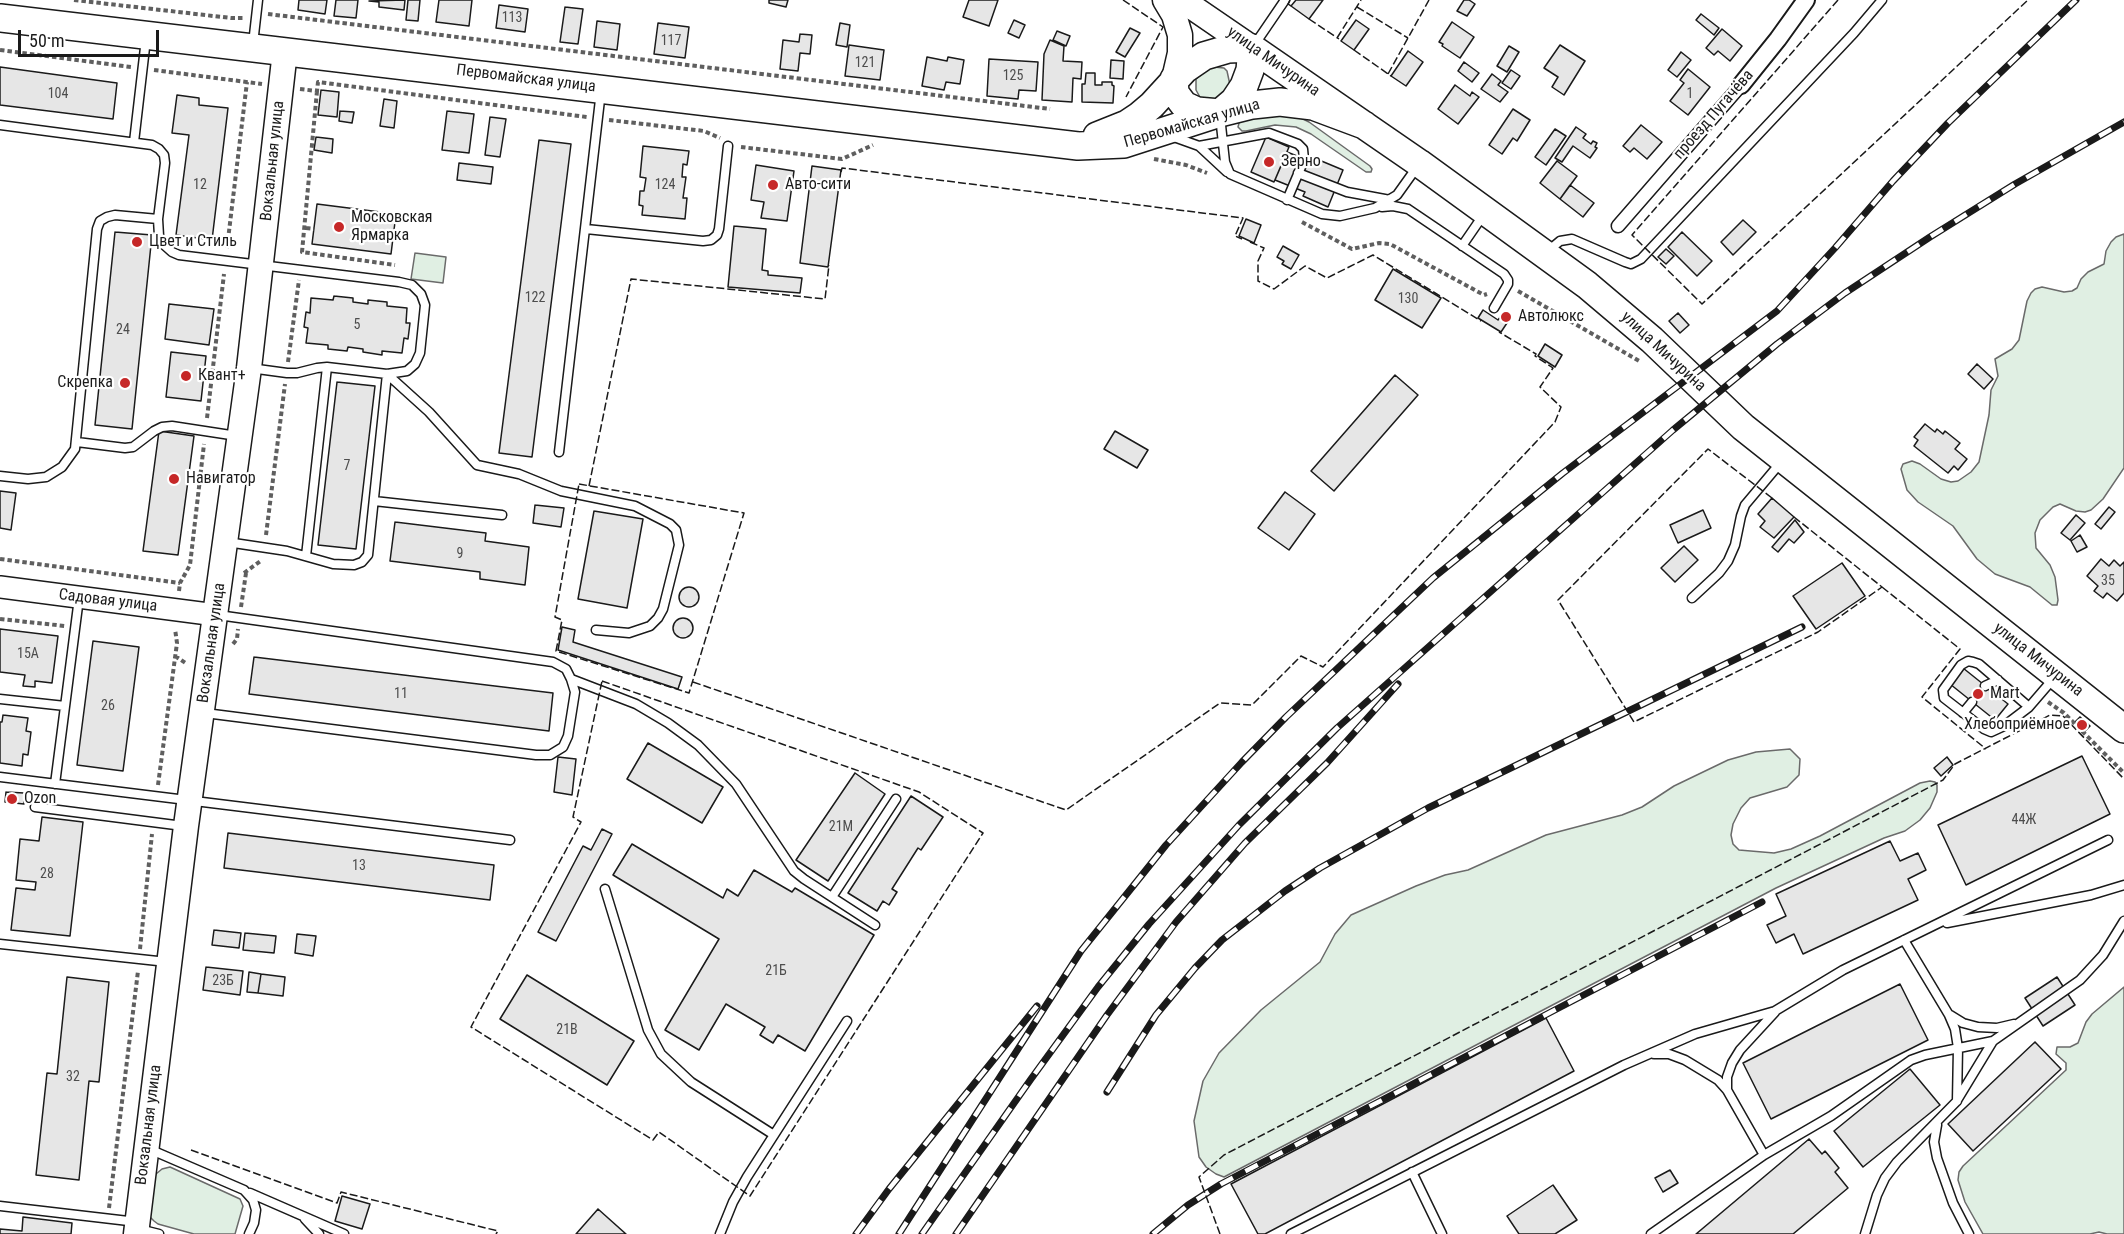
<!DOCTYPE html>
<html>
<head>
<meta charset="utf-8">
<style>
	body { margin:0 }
	#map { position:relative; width:2124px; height:1234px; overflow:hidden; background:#fff; font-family:"Roboto Condensed",sans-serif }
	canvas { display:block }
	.scale { position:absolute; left:18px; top:30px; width:141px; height:27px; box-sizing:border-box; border:3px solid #1a1a1a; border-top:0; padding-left:8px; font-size:18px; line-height:21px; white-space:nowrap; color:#1a1a1a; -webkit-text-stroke:4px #fff; paint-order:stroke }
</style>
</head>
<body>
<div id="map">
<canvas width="2124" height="1234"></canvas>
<div class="scale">50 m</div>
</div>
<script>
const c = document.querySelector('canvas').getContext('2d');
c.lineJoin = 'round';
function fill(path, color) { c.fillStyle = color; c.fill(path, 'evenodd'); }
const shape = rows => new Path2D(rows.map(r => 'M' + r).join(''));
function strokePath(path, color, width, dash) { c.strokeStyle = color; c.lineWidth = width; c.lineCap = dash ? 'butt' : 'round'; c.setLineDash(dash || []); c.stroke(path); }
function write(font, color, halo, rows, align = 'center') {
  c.font = font + ' "Roboto Condensed",sans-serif'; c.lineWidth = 4.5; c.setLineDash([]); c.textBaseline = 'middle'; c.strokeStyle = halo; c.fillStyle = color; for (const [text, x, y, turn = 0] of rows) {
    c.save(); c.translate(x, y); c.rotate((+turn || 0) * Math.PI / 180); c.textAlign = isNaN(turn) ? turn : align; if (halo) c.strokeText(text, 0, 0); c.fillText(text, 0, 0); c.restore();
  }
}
const green = shape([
	[1214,67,1224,68,1227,71,1230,85,1217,99,1201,99,1196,90,1196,79,1207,69,1214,67],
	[1273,114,1299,117,1309,122,1370,166,1372,169,1371,172,1366,172,1311,134,1296,127,1275,125,1246,131,1242,131,1238,127,1239,123,1242,119,1273,114],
	[2124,234,2124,468,2103,499,2091,510,2085,512,2076,511,2060,504,2053,507,2040,520,2035,533,2036,548,2050,565,2055,577,2058,600,2057,605,2052,605,2030,587,1995,574,1977,559,1953,526,1918,502,1907,490,1901,469,1903,464,1912,461,1920,464,1941,479,1951,482,1958,481,1971,472,1979,462,1989,415,1991,390,1998,376,1995,359,2012,349,2019,340,2027,301,2031,293,2035,289,2042,287,2064,292,2072,291,2077,288,2081,279,2088,272,2104,264,2106,251,2111,242,2116,237,2124,234],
	[415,253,446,257,443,283,411,279,415,253],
	[1790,749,1800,759,1799,775,1787,787,1750,798,1741,808,1733,824,1731,835,1733,844,1739,850,1774,853,1791,849,1820,836,1920,783,1930,781,1935,782,1937,785,1937,792,1930,808,1920,820,1905,831,1884,838,1776,888,1224,1177,1216,1174,1206,1167,1199,1157,1194,1121,1203,1081,1219,1053,1261,1010,1320,962,1335,934,1351,915,1416,886,1445,875,1468,870,1546,835,1622,815,1642,807,1674,786,1728,760,1756,752,1790,749],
	[2124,987,2124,1234,2107,1234,2099,1232,2090,1234,1983,1234,1965,1202,1958,1180,1959,1172,1963,1166,2066,1070,2066,1063,2056,1054,2057,1047,2070,1047,2078,1043,2086,1022,2092,1014,2124,987],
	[170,1167,240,1199,243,1206,235,1234,194,1234,158,1224,154,1221,150,1217,150,1210,153,1181,156,1174,162,1169,170,1167]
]);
fill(green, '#e0efe3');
strokePath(green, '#6a6a6a', 1.5);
const building = shape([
	[299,0,327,0,325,14,298,10,299,0],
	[336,0,358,0,356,18,334,16,336,0],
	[405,0,404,10,379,7,379,2,369,1,405,0],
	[408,0,420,0,418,21,406,20,408,0],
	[439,0,472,0,469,26,436,22,439,0],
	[769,0,788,0,786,7,769,3,769,0],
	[969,0,998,0,989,26,963,17,969,0],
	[1296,0,1323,0,1309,19,1291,6,1296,0],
	[1464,0,1469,0,1475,4,1467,16,1457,11,1464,0],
	[499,5,528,9,525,32,496,28,499,5],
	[565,7,583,9,578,44,560,42,565,7],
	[1701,14,1719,28,1714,35,1696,20,1701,14],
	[1014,20,1025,25,1019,38,1008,33,1014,20],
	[1356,20,1369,29,1354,50,1341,41,1356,20],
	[597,21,620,24,617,50,594,47,597,21],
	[1452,22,1474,37,1460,58,1442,46,1443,44,1439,42,1452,22],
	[658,23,689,27,685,58,654,54,658,23],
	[840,23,850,25,847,47,836,45,840,23],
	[1130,28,1140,33,1125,57,1116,52,1130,28],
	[1722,29,1742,46,1730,61,1718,51,1714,55,1706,48,1722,29],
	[1057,31,1070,36,1066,46,1053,40,1057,31],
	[800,34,812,35,810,54,800,53,798,71,780,69,783,40,799,42,800,34],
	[1050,40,1064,46,1063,61,1082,62,1081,79,1073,78,1072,102,1042,100,1044,54,1050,40],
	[849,45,884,50,880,80,845,76,849,45],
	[1560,45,1585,61,1564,95,1552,87,1558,77,1544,68,1560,45],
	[1509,46,1519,52,1507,72,1497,66,1509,46],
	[1408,51,1423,62,1406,86,1391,76,1408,51],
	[1681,52,1691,60,1677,77,1668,70,1681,52],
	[927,57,947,61,948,57,964,60,960,84,946,82,944,90,922,86,927,57],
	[989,59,1038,62,1036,91,1019,90,1018,99,987,96,989,59],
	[1111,60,1124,61,1123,79,1110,78,1111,60],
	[1464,62,1479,73,1472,82,1458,71,1464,62],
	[0,67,117,83,113,119,0,105,0,67],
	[1688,69,1710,87,1688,115,1670,101,1684,83,1680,80,1688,69],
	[1511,70,1520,76,1511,89,1502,83,1511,70],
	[1086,73,1095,73,1095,85,1102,85,1102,82,1112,82,1112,85,1114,86,1113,103,1082,102,1082,84,1085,84,1086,73],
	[1492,74,1501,81,1498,85,1508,92,1500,102,1481,89,1492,74],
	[1455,85,1470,96,1472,92,1479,97,1458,124,1438,109,1455,85],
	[321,90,339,92,337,117,318,115,321,90],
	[177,95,199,98,199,105,228,108,212,240,176,235,189,135,172,133,177,95],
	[384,99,397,101,394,128,380,126,384,99],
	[1513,109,1530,120,1517,141,1513,138,1502,154,1489,145,1513,109],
	[340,111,354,112,352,123,339,121,340,111],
	[447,111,474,114,469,153,442,150,447,111],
	[490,117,506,119,500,157,485,155,490,117],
	[1641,125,1662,142,1647,159,1634,148,1630,152,1623,146,1641,125],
	[1576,127,1586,134,1583,138,1591,144,1593,141,1597,143,1595,147,1597,148,1590,158,1573,146,1562,162,1555,158,1576,127],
	[1555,129,1566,136,1546,165,1535,157,1555,129],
	[316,137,333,139,332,153,314,150,316,137],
	[1266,137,1289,147,1274,182,1251,172,1266,137],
	[539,140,571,144,532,457,499,453,539,140],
	[643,146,689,151,687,165,683,164,682,177,686,177,683,198,687,198,685,219,642,215,643,206,639,205,640,191,644,191,646,178,640,177,643,146],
	[1287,152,1317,164,1319,160,1343,170,1328,207,1303,196,1305,192,1275,180,1287,152],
	[1557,161,1577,176,1560,199,1540,183,1557,161],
	[459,163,493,167,491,184,457,180,459,163],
	[756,165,794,171,787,221,761,218,764,202,751,200,756,165],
	[812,166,841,170,828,267,800,263,812,166],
	[1570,185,1594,203,1583,217,1560,199,1570,185],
	[317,204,396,214,391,254,312,244,317,204],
	[1246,219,1261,225,1254,243,1239,236,1246,219],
	[1743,220,1756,232,1733,255,1721,242,1743,220],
	[734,226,766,229,762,270,768,271,768,275,802,278,800,293,728,287,734,226],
	[115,232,152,235,132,429,95,425,115,232],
	[1682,232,1712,261,1697,276,1668,247,1682,232],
	[1283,246,1299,255,1291,269,1282,264,1284,261,1277,257,1283,246],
	[1666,249,1674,256,1666,264,1658,257,1666,249],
	[1393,269,1441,298,1422,328,1375,300,1393,269],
	[334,296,353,298,353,302,368,304,368,300,387,302,387,306,407,308,406,323,410,323,408,339,404,338,402,353,382,351,382,355,363,352,363,349,348,347,347,351,328,349,328,345,306,343,308,328,304,327,306,312,310,313,311,298,333,300,334,296],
	[169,304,214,309,209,345,165,339,169,304],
	[1483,310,1498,320,1504,312,1511,317,1501,332,1478,318,1483,310],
	[1678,313,1689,325,1680,333,1669,321,1678,313],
	[1545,344,1562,355,1555,367,1538,356,1545,344],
	[171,352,206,356,201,401,166,397,171,352],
	[1977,364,1993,379,1984,389,1968,374,1977,364],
	[1395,375,1418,395,1334,491,1311,471,1395,375],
	[337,382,375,386,356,549,318,545,337,382],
	[1925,424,1935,432,1937,429,1943,434,1945,431,1960,443,1955,449,1967,459,1958,470,1954,466,1948,473,1914,446,1918,440,1914,437,1925,424],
	[159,431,194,436,178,555,143,551,159,431],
	[1115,431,1148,450,1137,468,1104,449,1115,431],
	[0,491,16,493,11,530,0,528,0,491],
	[1285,492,1315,514,1289,550,1258,528,1285,492],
	[1772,498,1794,517,1774,538,1760,527,1765,521,1758,514,1772,498],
	[535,505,564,508,561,527,533,523,535,505],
	[2109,507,2115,512,2101,529,2095,524,2109,507],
	[1703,510,1711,528,1678,543,1670,525,1703,510],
	[594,511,643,519,627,608,578,599,594,511],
	[2076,515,2085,523,2070,540,2061,533,2076,515],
	[1795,520,1804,532,1794,543,1789,539,1778,552,1772,547,1795,520],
	[395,522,486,533,485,541,529,547,525,585,480,579,480,572,390,561,395,522],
	[2080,535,2087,547,2077,552,2071,541,2080,535],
	[1684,546,1698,560,1675,582,1661,568,1684,546],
	[2101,559,2109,566,2114,560,2120,566,2124,562,2124,593,2117,601,2107,593,2103,598,2094,591,2098,586,2087,576,2101,559],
	[1842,563,1865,596,1816,629,1793,596,1842,563],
	'679 597a10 10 0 1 1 20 0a10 10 0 1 1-20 0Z',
	'673 628a10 10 0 1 1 20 0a10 10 0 1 1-20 0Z',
	[562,627,575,630,573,642,682,677,678,689,558,650,562,627],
	[0,629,58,636,52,683,35,681,35,687,23,686,25,675,0,672,0,629],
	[93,641,139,647,123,771,77,765,93,641],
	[254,657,553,693,549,731,249,694,254,657],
	[1963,668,2008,704,1995,720,1950,684,1963,668],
	[3,715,28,718,26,731,31,732,28,755,23,754,22,766,0,763,0,722,2,722,3,715],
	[2080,717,2090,726,2085,731,2075,722,2080,717],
	[648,743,723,787,702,823,627,779,648,743],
	[2082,756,2110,814,1966,885,1938,825,2082,756],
	[558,757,576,759,572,795,554,792,558,757],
	[1947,757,1953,765,1941,776,1934,768,1947,757],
	[855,773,885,794,828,881,796,860,855,773],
	[6,792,24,793,24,804,5,802,6,792],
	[911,796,943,817,921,850,918,848,892,889,897,892,889,905,883,901,877,911,848,893,911,796],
	[42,817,83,822,70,936,11,930,16,888,35,890,36,882,16,880,20,839,39,841,42,817],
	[602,829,612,834,556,941,538,932,583,846,591,850,602,829],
	[228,833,494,865,490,900,224,868,228,833],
	[1890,841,1900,861,1918,853,1926,870,1908,879,1918,900,1803,954,1794,934,1776,943,1767,925,1786,916,1776,894,1890,841],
	[632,844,723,898,727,889,738,896,754,870,792,892,795,888,874,935,805,1051,778,1035,773,1043,760,1035,765,1027,726,1004,699,1050,665,1030,719,939,613,875,632,844],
	[214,930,241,933,239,948,212,945,214,930],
	[245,933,276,936,274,953,243,950,245,933],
	[297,934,316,936,313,956,295,953,297,934],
	[206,967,243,971,240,995,203,990,206,967],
	[249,972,261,974,258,993,247,992,249,972],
	[261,974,285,977,283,996,258,993,261,974],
	[527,975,634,1041,607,1085,500,1019,527,975],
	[67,977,109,982,99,1082,89,1081,79,1180,36,1175,47,1073,57,1074,67,977],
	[2057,977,2075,1005,2043,1026,2025,998,2057,977],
	[1900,984,1928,1040,1771,1119,1743,1063,1900,984],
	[1546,1018,1574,1071,1265,1234,1258,1234,1231,1184,1546,1018],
	[2035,1042,2061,1069,1973,1151,1948,1124,2035,1042],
	[1910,1069,1940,1105,1863,1167,1834,1131,1910,1069],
	[1809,1139,1822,1154,1825,1151,1839,1168,1835,1172,1848,1188,1793,1234,1696,1234,1809,1139],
	[1670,1170,1678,1183,1663,1192,1655,1178,1670,1170],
	[1553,1185,1577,1220,1555,1234,1519,1234,1507,1216,1553,1185],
	[342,1196,370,1204,362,1229,335,1221,342,1196],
	[598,1209,626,1234,576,1234,598,1209],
	[23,1217,72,1223,71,1234,0,1234,0,1229,22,1231,23,1217]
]);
fill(building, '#e6e6e6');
strokePath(building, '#1a1a1a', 1.5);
const service = shape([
	[253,44,258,0],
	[1255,44,1285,0],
	[1220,116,1225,162,1230,174,1322,214,1340,216,1375,208,1397,195,1417,167],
	[0,125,152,145,159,149,164,155,165,163,158,219,115,215,107,217,100,221,97,229,75,449,62,467,46,477,28,479,0,476],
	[1174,137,1199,146,1227,172],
	[134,142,146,39],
	[1199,146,1269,133,1298,144,1303,149,1304,160,1287,200],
	[1298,173,1347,192,1390,200],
	[1382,207,1393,206,1408,209,1504,274,1508,280,1508,284,1494,308],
	[158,219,159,236,163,244,172,252,179,255,399,282,412,285,421,294,425,305,420,353,415,364,407,371,387,374,327,367,317,368,297,373,287,373,250,368],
	[586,229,703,241,711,240,717,235,719,229,728,146],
	[1462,246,1484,214],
	[1548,251,1560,241,1572,239,1625,262,1631,264,1641,259,1854,33,1882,0],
	[387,374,429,412,477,465,519,474,561,491,635,506,670,524,676,530,679,545,663,609,658,618,650,626,629,633,596,630],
	[77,442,125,448,133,447,154,431,162,427,172,426,237,436],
	[559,452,601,91],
	[374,501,502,515],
	[227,542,287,551,333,564,354,565,362,562,368,555,387,374],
	[306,556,327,367],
	[1692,598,1719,573,1728,561,1735,545,1741,516,1745,505,1782,461],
	[571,679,636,704,668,723,698,745,736,784,794,871,804,879,875,925],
	[1985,686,1998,680],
	[0,699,65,706],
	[2029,707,1979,664,1973,662,1968,661,1961,665,1943,690,1944,698,1984,729,1991,732,2004,726,2029,707,2054,678],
	[205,713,536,755,550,755,563,747,568,736,575,692,571,679,566,669,553,662,218,615],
	[1963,713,1972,702],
	[0,777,510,840],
	[55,784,79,598],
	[35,807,183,826],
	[605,889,648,1030,661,1054,691,1082,774,1135],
	[832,897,896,799],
	[1947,923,2091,895,2124,885],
	[1904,940,1949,1015,1955,1029,1958,1048,1957,1101],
	[0,944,167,962],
	[1950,1015,1963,1023,1978,1027,1997,1028,2014,1024],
	[1654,1054,1669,1054,1685,1060,1718,1080,1727,1090,1764,1155],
	[1727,1090,1727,1077,1732,1063,1740,1050,1775,1012],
	[1937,1125,1934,1142,1937,1158,1953,1203,1969,1234],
	[149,1149,244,1190,253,1200,256,1210,254,1223,249,1234],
	[1412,1172,1442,1234],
	[250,1193,344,1234],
	[0,1206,137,1222],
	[305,1219,319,1234],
	[139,1229,159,1234],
	[720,1234,733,1202,747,1177,847,1021],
	[1291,1234,1624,1065,1695,1034,1775,1011,1843,970,2108,840],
	[1651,1234,1764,1155,1831,1116,1911,1060,1925,1055,1993,1041],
	[1865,1234,1877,1195,1885,1178,1897,1162,1956,1102,1993,1041,2080,980,2103,955,2124,921]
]);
const pedestrian = shape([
	[1618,226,1741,85]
]);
const minor = shape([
	[1741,85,1778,39,1806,0]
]);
const tertiary = shape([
	[0,587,216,615]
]);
const secondary = shape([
	[1165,0,1174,15,1180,35,1180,53,1174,79],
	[1182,0,1252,48],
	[136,1234,186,826,249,368,285,51]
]);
const primary = shape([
	[0,18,1078,146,1124,144,1220,113,1252,105,1280,102,1313,106,1364,125],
	[1252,48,1419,163,1587,285,1652,340,1743,427,2124,729],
	[1174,79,1175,93,1184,105,1197,111,1220,113,1234,101,1244,86,1250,70,1252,48],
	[1097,136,1127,124,1139,116,1152,105,1185,69,1204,56,1228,49,1252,48]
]);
strokePath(service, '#1a1a1a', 11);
strokePath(pedestrian, '#1a1a1a', 15);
strokePath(minor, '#1a1a1a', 20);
strokePath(tertiary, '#1a1a1a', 24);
strokePath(secondary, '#1a1a1a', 27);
strokePath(primary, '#1a1a1a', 30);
strokePath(shape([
	[74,0,231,18,243,18],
	[268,14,1050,109],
	[0,50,131,67],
	[154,70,262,84],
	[300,89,317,91,318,82,587,117],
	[317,91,302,252,395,265],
	[609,120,704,131,720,138],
	[741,147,842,159,873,145],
	[1154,159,1186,165,1207,173],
	[1302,222,1352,249,1379,243,1390,244,1484,295,1487,294],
	[306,228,314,229],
	[227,248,247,82],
	[1518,291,1641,362],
	[288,362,299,280],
	[207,418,224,274],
	[266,535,285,384],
	[0,559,180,583],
	[244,573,262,560],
	[179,591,180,583,190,565,204,444],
	[241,607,246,573],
	[0,619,65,626],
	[233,644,237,639,238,629],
	[175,656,187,664],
	[2048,702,2064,713,2124,773],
	[158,785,177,643,175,629],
	[140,949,152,834],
	[109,1208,138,971]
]), '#5f5f5f', 4, [4.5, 3]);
strokePath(service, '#fff', 8);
strokePath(pedestrian, '#fff', 12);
strokePath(minor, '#fff', 16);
strokePath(tertiary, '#fff', 21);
strokePath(secondary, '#fff', 24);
strokePath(primary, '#fff', 27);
const rail = shape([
	[1107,1092,1156,1015,1195,968,1222,940,1285,891,1320,868,1428,808,1802,627],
	[856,1234,889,1189,1037,1006],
	[899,1234,1081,951,1166,845,1242,762,1286,717,1433,578,1563,473,1777,311,1835,248,1893,181,1948,123,2076,0],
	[922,1234,1031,1079,1098,987,1149,924,1239,825,1337,728,1673,430,1777,344,1845,293,1930,237,2015,184,2124,122],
	[956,1234,1107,1015,1176,922,1245,843,1327,763,1398,684],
	[1153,1234,1188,1205,1221,1184,1762,902]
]);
strokePath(rail, '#1a1a1a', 7);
strokePath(rail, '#fff', 4.5, [14]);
strokePath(shape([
	[1123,0,1163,27,1126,97],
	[1290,0,1288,4,1291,6],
	[1838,0,1632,235,1702,304,2028,0],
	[1357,7,1408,38],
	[1309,19,1339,39],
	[1337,38,1361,0],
	[1354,50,1391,76],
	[1388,74,1429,0],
	[841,172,842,168,1243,218,1235,236,1242,239],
	[1250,242,1264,248,1258,261,1258,281,1274,289,1305,266,1327,278,1373,255,1481,321],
	[579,484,744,513,689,693,556,651,562,620,555,617,579,484],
	[589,486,631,279,825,299,829,265],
	[1772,498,1708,449,1558,600,1634,722,1818,632,1882,587,1794,517],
	[1882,587,1960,649,1922,697,1986,749],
	[602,681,919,792,983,833,750,1196,659,1132,653,1140,471,1027,581,822,573,817,602,681],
	[693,682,1066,810,1220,703,1252,705,1301,656,1323,667,1555,422,1561,407,1540,387,1553,368,1535,356,1536,354,1499,332],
	[191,1150,337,1203,341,1192,498,1231,496,1234],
	[1220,1234,1199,1177,1224,1155,1943,780,1955,764,2050,715,2063,716,2124,779]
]), '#1a1a1a', 1.5, [8, 3]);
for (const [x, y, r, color] of [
	[1269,162,6,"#c62828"],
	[773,185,6,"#c62828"],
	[339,227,6,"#c62828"],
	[137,242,6,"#c62828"],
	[1506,317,6,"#c62828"],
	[186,376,6,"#c62828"],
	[125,383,6,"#c62828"],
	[174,479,6,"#c62828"],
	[1978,694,6,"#c62828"],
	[2082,725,6,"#c62828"],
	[12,799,6,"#c62828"]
]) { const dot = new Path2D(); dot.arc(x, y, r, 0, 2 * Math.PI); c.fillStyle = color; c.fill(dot); strokePath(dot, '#fff', 2); }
write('14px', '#4d4d4d', null, [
	["113",512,18],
	["117",671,41],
	["121",865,63],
	["125",1013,76],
	["104",58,94],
	["1",1690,94],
	["12",200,185],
	["124",665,185],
	["122",535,298],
	["130",1408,299],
	["5",357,325],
	["24",123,330],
	["7",347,466],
	["9",460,554],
	["35",2108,581],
	["15А",28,654],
	["11",401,694],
	["26",108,706],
	["44Ж",2024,820],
	["21М",841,827],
	["13",359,866],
	["28",47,874],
	["21Б",776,971],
	["23Б",223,981],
	["21В",567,1030],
	["32",73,1077]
]);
write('16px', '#1a1a1a', '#fff', [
	["улица Мичурина",1273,62,35],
	["Первомайская улица",526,79,7],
	["проезд Пугачёва",1714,115,-49],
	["Первомайская улица",1192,124,-16],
	["Вокзальная улица",273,161,-84],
	["улица Мичурина",1663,352,43],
	["Садовая улица",108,601,7],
	["Вокзальная улица",212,643,-82],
	["улица Мичурина",2038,660,38],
	["Вокзальная улица",149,1125,-83]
]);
write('16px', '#1a1a1a', '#fff', [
	["Зерно",1281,162],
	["Авто-сити",785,185],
	["Московская",351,218],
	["Ярмарка",351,236],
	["Цвет и Стиль",149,242],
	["Автолюкс",1518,317],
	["Квант+",198,376],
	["Скрепка",113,383,"right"],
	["Навигатор",186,479],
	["Mart",1990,694],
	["Хлебоприёмное",2070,725,"right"],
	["Ozon",24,799]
], 'left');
</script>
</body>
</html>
